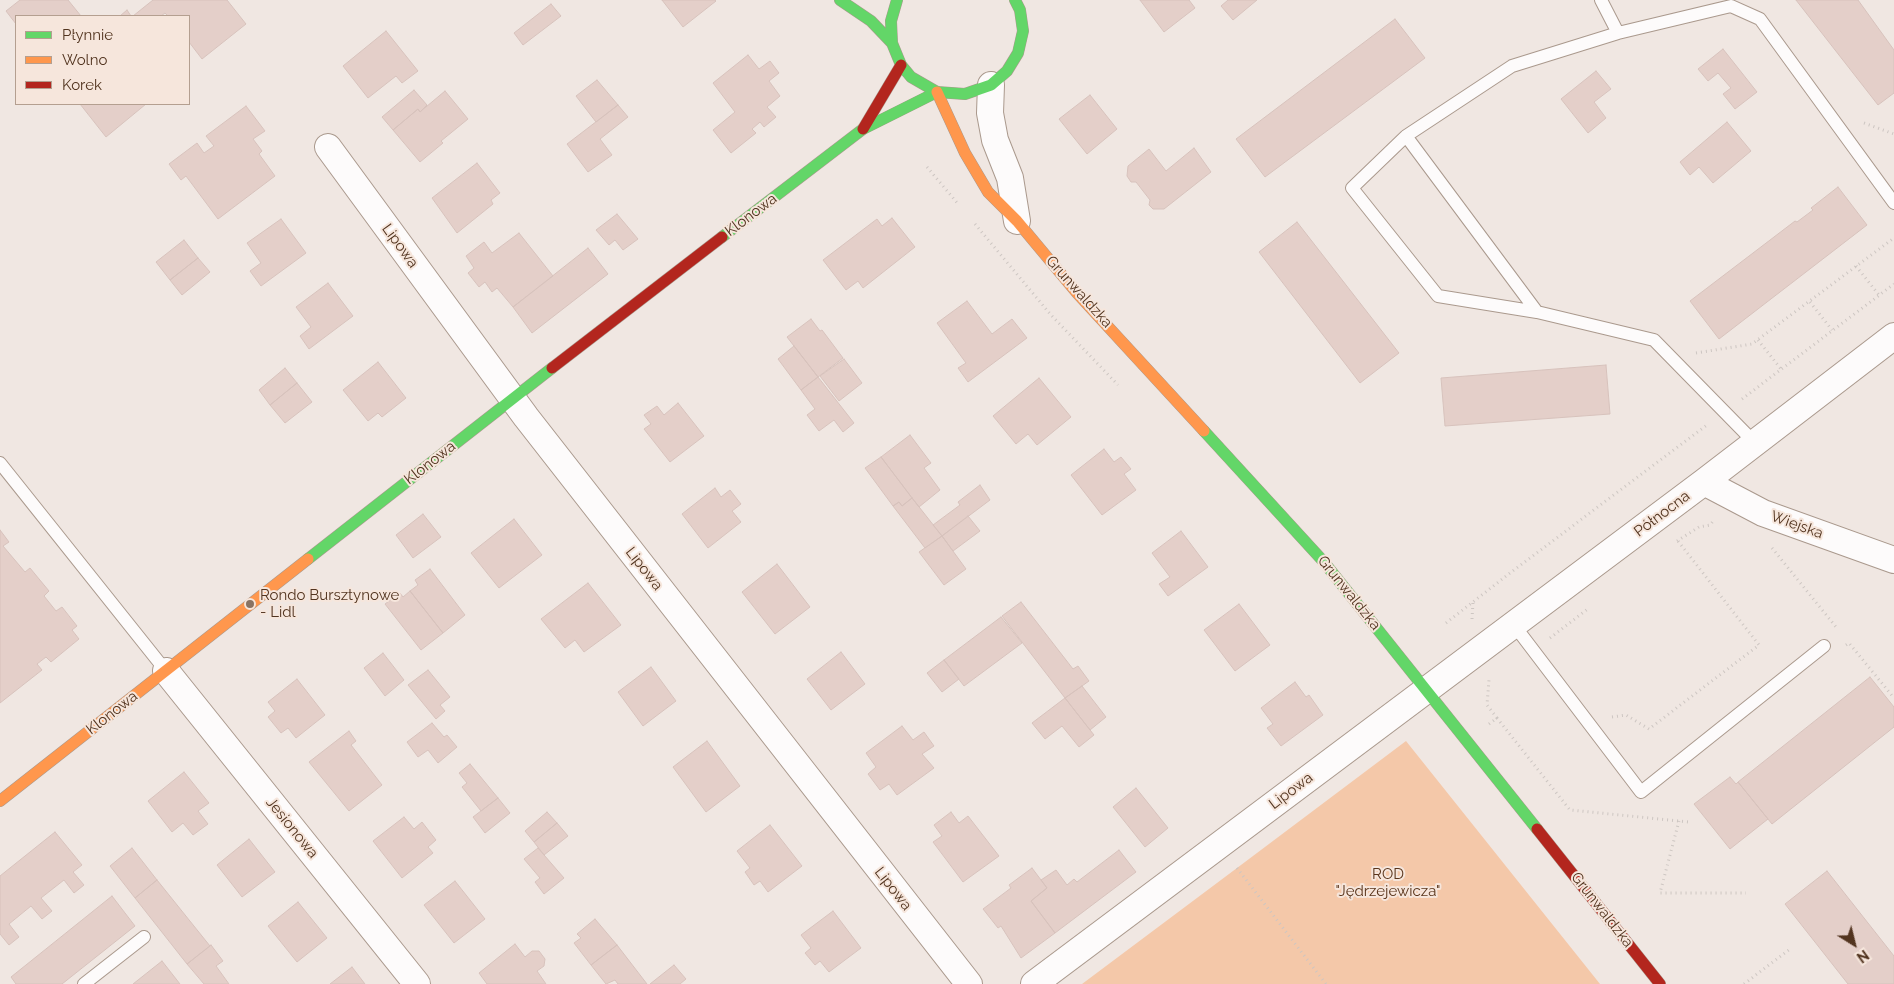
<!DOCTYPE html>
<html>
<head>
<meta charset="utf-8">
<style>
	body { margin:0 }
	#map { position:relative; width:1894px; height:984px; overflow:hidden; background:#f0e7e2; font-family:Raleway,sans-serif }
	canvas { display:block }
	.legend { position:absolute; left:15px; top:15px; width:175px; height:90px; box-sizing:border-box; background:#f6e6dc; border:1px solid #b49f90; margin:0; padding:6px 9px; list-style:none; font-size:15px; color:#52341f }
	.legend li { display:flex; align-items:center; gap:10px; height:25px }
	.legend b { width:25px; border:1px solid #b49f90 }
	.north { position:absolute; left:1829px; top:919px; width:50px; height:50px; -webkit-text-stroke:4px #f6e6dc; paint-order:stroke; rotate:144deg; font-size:14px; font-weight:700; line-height:20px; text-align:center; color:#52341f }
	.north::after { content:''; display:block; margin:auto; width:18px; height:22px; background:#52341f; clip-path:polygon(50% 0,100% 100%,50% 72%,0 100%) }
</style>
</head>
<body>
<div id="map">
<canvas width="1894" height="984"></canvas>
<ul class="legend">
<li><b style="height:6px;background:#63d668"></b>Płynnie</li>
<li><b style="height:6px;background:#ff974d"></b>Wolno</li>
<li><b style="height:6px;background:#b3261e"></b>Korek</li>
</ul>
<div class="north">N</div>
</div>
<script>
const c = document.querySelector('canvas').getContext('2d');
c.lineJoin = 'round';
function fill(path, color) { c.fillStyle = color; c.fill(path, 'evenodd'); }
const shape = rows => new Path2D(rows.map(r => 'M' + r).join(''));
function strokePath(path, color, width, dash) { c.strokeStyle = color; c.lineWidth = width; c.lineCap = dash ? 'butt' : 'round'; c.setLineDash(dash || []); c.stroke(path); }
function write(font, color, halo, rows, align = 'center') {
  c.font = font + ' Raleway,sans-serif'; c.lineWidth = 4; c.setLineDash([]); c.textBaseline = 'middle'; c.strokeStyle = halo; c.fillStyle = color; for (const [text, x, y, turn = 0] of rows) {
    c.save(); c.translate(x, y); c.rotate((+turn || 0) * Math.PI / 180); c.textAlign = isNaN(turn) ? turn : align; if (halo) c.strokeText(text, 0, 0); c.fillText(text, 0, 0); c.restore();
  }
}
fill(shape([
	[1406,741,1600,984,1082,984,1237,868]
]), '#f4c8a9');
const building = shape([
	[20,0,68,0,81,16,16,16,16,24,6,11,20,0],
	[153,0,227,0,246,24,202,59,189,42,189,16,168,16,165,13,161,16,133,16,153,0],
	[662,0,715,0,716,1,683,27,662,0],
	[1140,0,1189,0,1195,8,1164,32,1140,0],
	[1228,0,1257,0,1233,20,1221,6,1228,0],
	[1796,0,1858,0,1894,50,1894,93,1878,105,1796,0],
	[551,4,561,16,523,45,514,33,551,4],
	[127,10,131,16,120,16,127,10],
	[1395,19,1425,58,1265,177,1236,139,1395,19],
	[386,31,418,71,402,83,396,76,368,98,343,66,386,31],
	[1723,49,1757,92,1735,109,1723,94,1731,88,1718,73,1708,81,1698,69,1723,49],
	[748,55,759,69,770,61,779,73,769,81,780,96,767,107,776,117,764,127,760,122,752,129,756,133,731,153,713,130,735,112,713,83,748,55],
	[1596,71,1611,89,1594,102,1606,118,1588,133,1561,99,1596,71],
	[597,80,618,105,596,122,576,96,597,80],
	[414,90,427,105,420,112,418,109,393,130,382,117,414,90],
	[445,91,468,119,441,141,443,143,420,162,393,130,418,109,420,112,445,91],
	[1090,95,1117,129,1087,154,1059,119,1090,95],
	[80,104,146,104,106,137,80,104],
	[618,105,628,117,600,139,612,155,588,172,567,144,618,105],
	[246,106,265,131,253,139,262,151,259,154,275,176,218,219,186,176,181,180,169,164,197,143,204,153,214,146,206,136,246,106],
	[1727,122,1751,151,1713,183,1699,167,1690,175,1680,162,1727,122],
	[1194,148,1211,172,1164,209,1153,209,1149,205,1150,200,1136,182,1131,182,1127,176,1128,166,1149,149,1166,171,1194,148],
	[477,163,500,193,491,200,493,204,457,233,432,198,477,163],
	[1838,187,1867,225,1719,339,1690,301,1795,221,1797,222,1813,210,1811,208,1838,187],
	[617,214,638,239,623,250,615,240,609,245,596,230,617,214],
	[892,218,915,247,863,288,858,281,846,290,823,260,877,219,882,226,892,218],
	[281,219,306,253,261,286,250,271,261,263,247,243,281,219],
	[1297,222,1399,353,1360,383,1259,252,1297,222],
	[519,233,553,276,513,307,497,288,492,292,485,282,479,287,468,273,474,268,466,256,484,242,492,253,519,233],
	[184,240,198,258,170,280,156,262,184,240],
	[588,248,608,274,532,333,513,307,588,248],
	[198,258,210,272,182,295,170,280,198,258],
	[328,283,353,316,309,349,300,336,311,327,296,307,328,283],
	[967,301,992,334,1012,319,1027,338,968,382,958,368,966,363,937,323,967,301],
	[811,319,820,331,822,330,843,358,818,377,787,337,811,319],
	[794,346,818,377,801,390,778,359,794,346],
	[844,359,862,383,839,401,820,376,844,359],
	[378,362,406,398,382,417,378,413,368,421,343,390,378,362],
	[1606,365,1610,414,1445,426,1441,378,1606,365],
	[285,368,297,383,270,405,259,390,285,368],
	[818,377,854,423,843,432,834,420,819,431,807,415,815,409,801,390,818,377],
	[1039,378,1071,417,1037,445,1028,434,1016,444,993,416,1039,378],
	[297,383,312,402,285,423,270,405,297,383],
	[678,403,704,436,670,462,644,429,651,424,644,415,657,406,664,415,678,403],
	[910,435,931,463,924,468,940,490,919,507,881,457,910,435],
	[1104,449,1114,462,1121,457,1131,469,1124,474,1136,490,1102,515,1071,475,1104,449],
	[881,457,912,498,902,506,899,502,893,506,865,468,881,457],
	[980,485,990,500,942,536,933,525,960,505,958,502,980,485],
	[715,488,721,497,730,490,741,504,732,511,741,522,708,548,682,514,715,488],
	[912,498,942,536,925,548,893,506,899,502,902,506,912,498],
	[423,514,441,537,413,558,396,535,423,514],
	[968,516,980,531,953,551,942,536,968,516],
	[514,519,542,555,499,588,471,553,514,519],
	[0,530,9,542,3,546,25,572,30,568,49,591,44,596,56,611,62,607,77,626,72,630,79,639,51,662,46,657,37,664,42,670,0,703,0,530],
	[1181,531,1208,567,1168,596,1159,584,1170,577,1152,553,1181,531],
	[942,536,966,569,944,585,919,552,942,536],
	[777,564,810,607,775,634,742,592,777,564],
	[430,569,465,615,443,633,410,591,418,585,415,580,430,569],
	[588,583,621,625,584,652,575,640,565,648,541,619,588,583],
	[410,591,443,633,421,650,385,604,400,593,403,597,410,591],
	[1021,602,1073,669,1078,666,1089,681,1065,698,1002,616,1021,602],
	[1239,604,1270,645,1235,671,1204,630,1239,604],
	[1001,617,1022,643,964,686,944,660,1001,617],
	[841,652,865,684,831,710,807,679,841,652],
	[383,653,404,680,385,696,364,668,383,653],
	[944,660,959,679,942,692,927,673,944,660],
	[651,667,676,701,643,726,618,692,651,667],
	[428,670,450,697,440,705,445,711,436,719,408,685,428,670],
	[1870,677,1894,707,1894,727,1772,824,1738,782,1870,677],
	[297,679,325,715,296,738,288,728,281,733,268,717,275,711,268,702,297,679],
	[1295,682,1306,697,1309,695,1323,715,1281,746,1267,728,1273,724,1261,708,1295,682],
	[1082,686,1106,717,1090,730,1065,698,1082,686],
	[1065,698,1094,735,1079,747,1062,726,1045,739,1032,723,1065,698],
	[432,723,444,737,447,735,457,747,438,763,428,750,418,757,407,742,432,723],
	[902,726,913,740,924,732,934,746,922,754,934,768,897,795,889,784,880,790,868,774,876,767,866,753,902,726],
	[349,731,356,741,351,745,382,785,349,811,309,762,349,731],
	[707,741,740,786,706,812,673,767,707,741],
	[470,764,498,798,481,811,462,787,467,783,459,773,470,764],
	[184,772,209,803,198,811,208,824,193,835,183,823,172,832,148,801,184,772],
	[1730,777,1736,784,1738,782,1768,819,1730,849,1694,804,1730,777],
	[1136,788,1168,828,1145,847,1113,807,1136,788],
	[498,798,510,813,485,833,473,817,498,798],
	[547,812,557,823,534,842,525,831,547,812],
	[951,812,959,823,968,816,999,856,963,882,933,842,942,836,934,825,951,812],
	[404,817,414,829,422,822,436,840,428,847,433,853,402,878,373,841,404,817],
	[557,823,568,836,544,855,534,842,557,823],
	[770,825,802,866,768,892,760,881,754,885,745,872,750,868,737,851,770,825],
	[55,832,82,865,73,872,84,885,74,893,64,880,41,898,52,911,42,919,31,906,9,924,19,937,9,945,0,934,0,876,55,832],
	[249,839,275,872,242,897,217,865,249,839],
	[132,848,157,880,135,898,110,866,132,848],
	[538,848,564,878,544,894,535,882,540,878,524,859,538,848],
	[1119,850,1136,872,1055,933,1031,901,1047,888,1041,880,1056,870,1067,885,1074,879,1077,882,1119,850],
	[1032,868,1047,888,1031,901,1055,933,1021,958,1001,926,998,928,983,909,1011,888,1009,885,1032,868],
	[1827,871,1894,956,1894,984,1848,984,1785,904,1827,871],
	[157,880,210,946,187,964,135,898,157,880],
	[455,881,485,919,454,943,424,905,455,881],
	[112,896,135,926,62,984,16,984,11,977,112,896],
	[298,902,327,938,297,962,268,926,298,902],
	[833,911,861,948,829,972,820,961,815,965,805,953,811,948,801,935,833,911],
	[595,919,617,945,591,965,574,943,581,938,577,934,595,919],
	[515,944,525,957,532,951,539,951,545,959,544,966,537,971,546,984,487,984,479,973,515,944],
	[211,945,223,961,216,966,229,984,204,984,187,964,211,945],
	[617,945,647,984,618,984,615,980,606,984,591,965,617,945],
	[162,961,180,984,133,984,162,961],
	[674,965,686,979,680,984,650,984,674,965],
	[352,967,365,984,330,984,352,967]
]);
fill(building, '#e4cfc9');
strokePath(building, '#d7c2bc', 1);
const lane = shape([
	[1601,0,1618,33],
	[1406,136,1537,312],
	[1755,443,1654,340,1537,312,1438,296,1352,188,1406,136,1512,66,1618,33,1731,6,1760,19,1894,203],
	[0,463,166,671],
	[1514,625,1641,792,1824,646],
	[84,984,144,937]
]);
const street = shape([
	[991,85,990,113,995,140,1010,178,1017,221],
	[328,147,526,417,969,984],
	[1704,482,1763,513,1894,560],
	[166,671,417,984],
	[1034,984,1704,482,1894,336]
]);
const fast = shape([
	[840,0,871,21,892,43],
	[897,0,891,21,892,43,901,65,911,77,937,92,965,94,991,85,1007,71,1018,53,1023,31,1020,10,1015,0],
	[722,237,863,129,937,92],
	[1204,431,1323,561,1537,829],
	[308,559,552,368]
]);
const slow = shape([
	[937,92,965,153,988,192,1017,221,1077,293,1204,431],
	[0,801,308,559]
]);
const jam = shape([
	[863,129,901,65],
	[552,368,722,237],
	[1537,829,1660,984]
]);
strokePath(lane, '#aa998d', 14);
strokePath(street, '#aa998d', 28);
strokePath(fast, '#aa998d', 12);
strokePath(slow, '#aa998d', 12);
strokePath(jam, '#aa998d', 12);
strokePath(shape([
	[1864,123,1894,134],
	[927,167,959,205],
	[975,224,1051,315,1118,385],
	[1856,266,1879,295],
	[1810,302,1832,330],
	[1758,340,1781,369],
	[1696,353,1752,344,1894,238],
	[1742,399,1894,284],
	[1677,541,1699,527,1710,525,1714,520],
	[1772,548,1836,627],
	[1472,619,1473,602],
	[1446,623,1510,573,1707,425],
	[1550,638,1589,608],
	[1846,645,1849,643,1894,698],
	[1612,717,1626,715,1649,729,1759,645,1678,541],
	[1497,718,1570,810,1689,822],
	[1489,724,1497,718,1487,705,1489,680],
	[1679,821,1660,893,1746,893],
	[1237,868,1326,984],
	[1744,984,1790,949]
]), '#cdc6c2', 3, [1, 4]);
strokePath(lane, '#fdfbfb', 12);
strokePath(street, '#fdfbfb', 26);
strokePath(fast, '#63d668', 11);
strokePath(slow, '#ff974d', 11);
strokePath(jam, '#b3261e', 11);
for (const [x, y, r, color] of [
	[250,604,5,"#897363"]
]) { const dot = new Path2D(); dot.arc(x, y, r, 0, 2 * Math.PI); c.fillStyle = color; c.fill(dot); strokePath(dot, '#f6e6dc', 2); }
write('15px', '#52341f', '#f6e6dc', [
	["Klonowa",751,215,-37],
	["Lipowa",400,246,54],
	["Grunwaldzka",1079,292,48],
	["Klonowa",430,463,-38],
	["Północna",1662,514,-37],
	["Wiejska",1797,525,20],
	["Lipowa",644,569,52],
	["Grunwaldzka",1349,593,51],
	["Klonowa",112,713,-38],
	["Lipowa",1291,791,-37],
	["Jesionowa",292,828,51],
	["Lipowa",893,889,52],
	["Grunwaldzka",1602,910,52]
]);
write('15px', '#52341f', '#f6e6dc', [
	["Rondo Bursztynowe",260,595],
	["- Lidl",260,612]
], 'left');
write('15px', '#59341a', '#f6e6dc', [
	["ROD",1388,874],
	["\"Jędrzejewicza\"",1388,891]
]);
</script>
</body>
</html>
